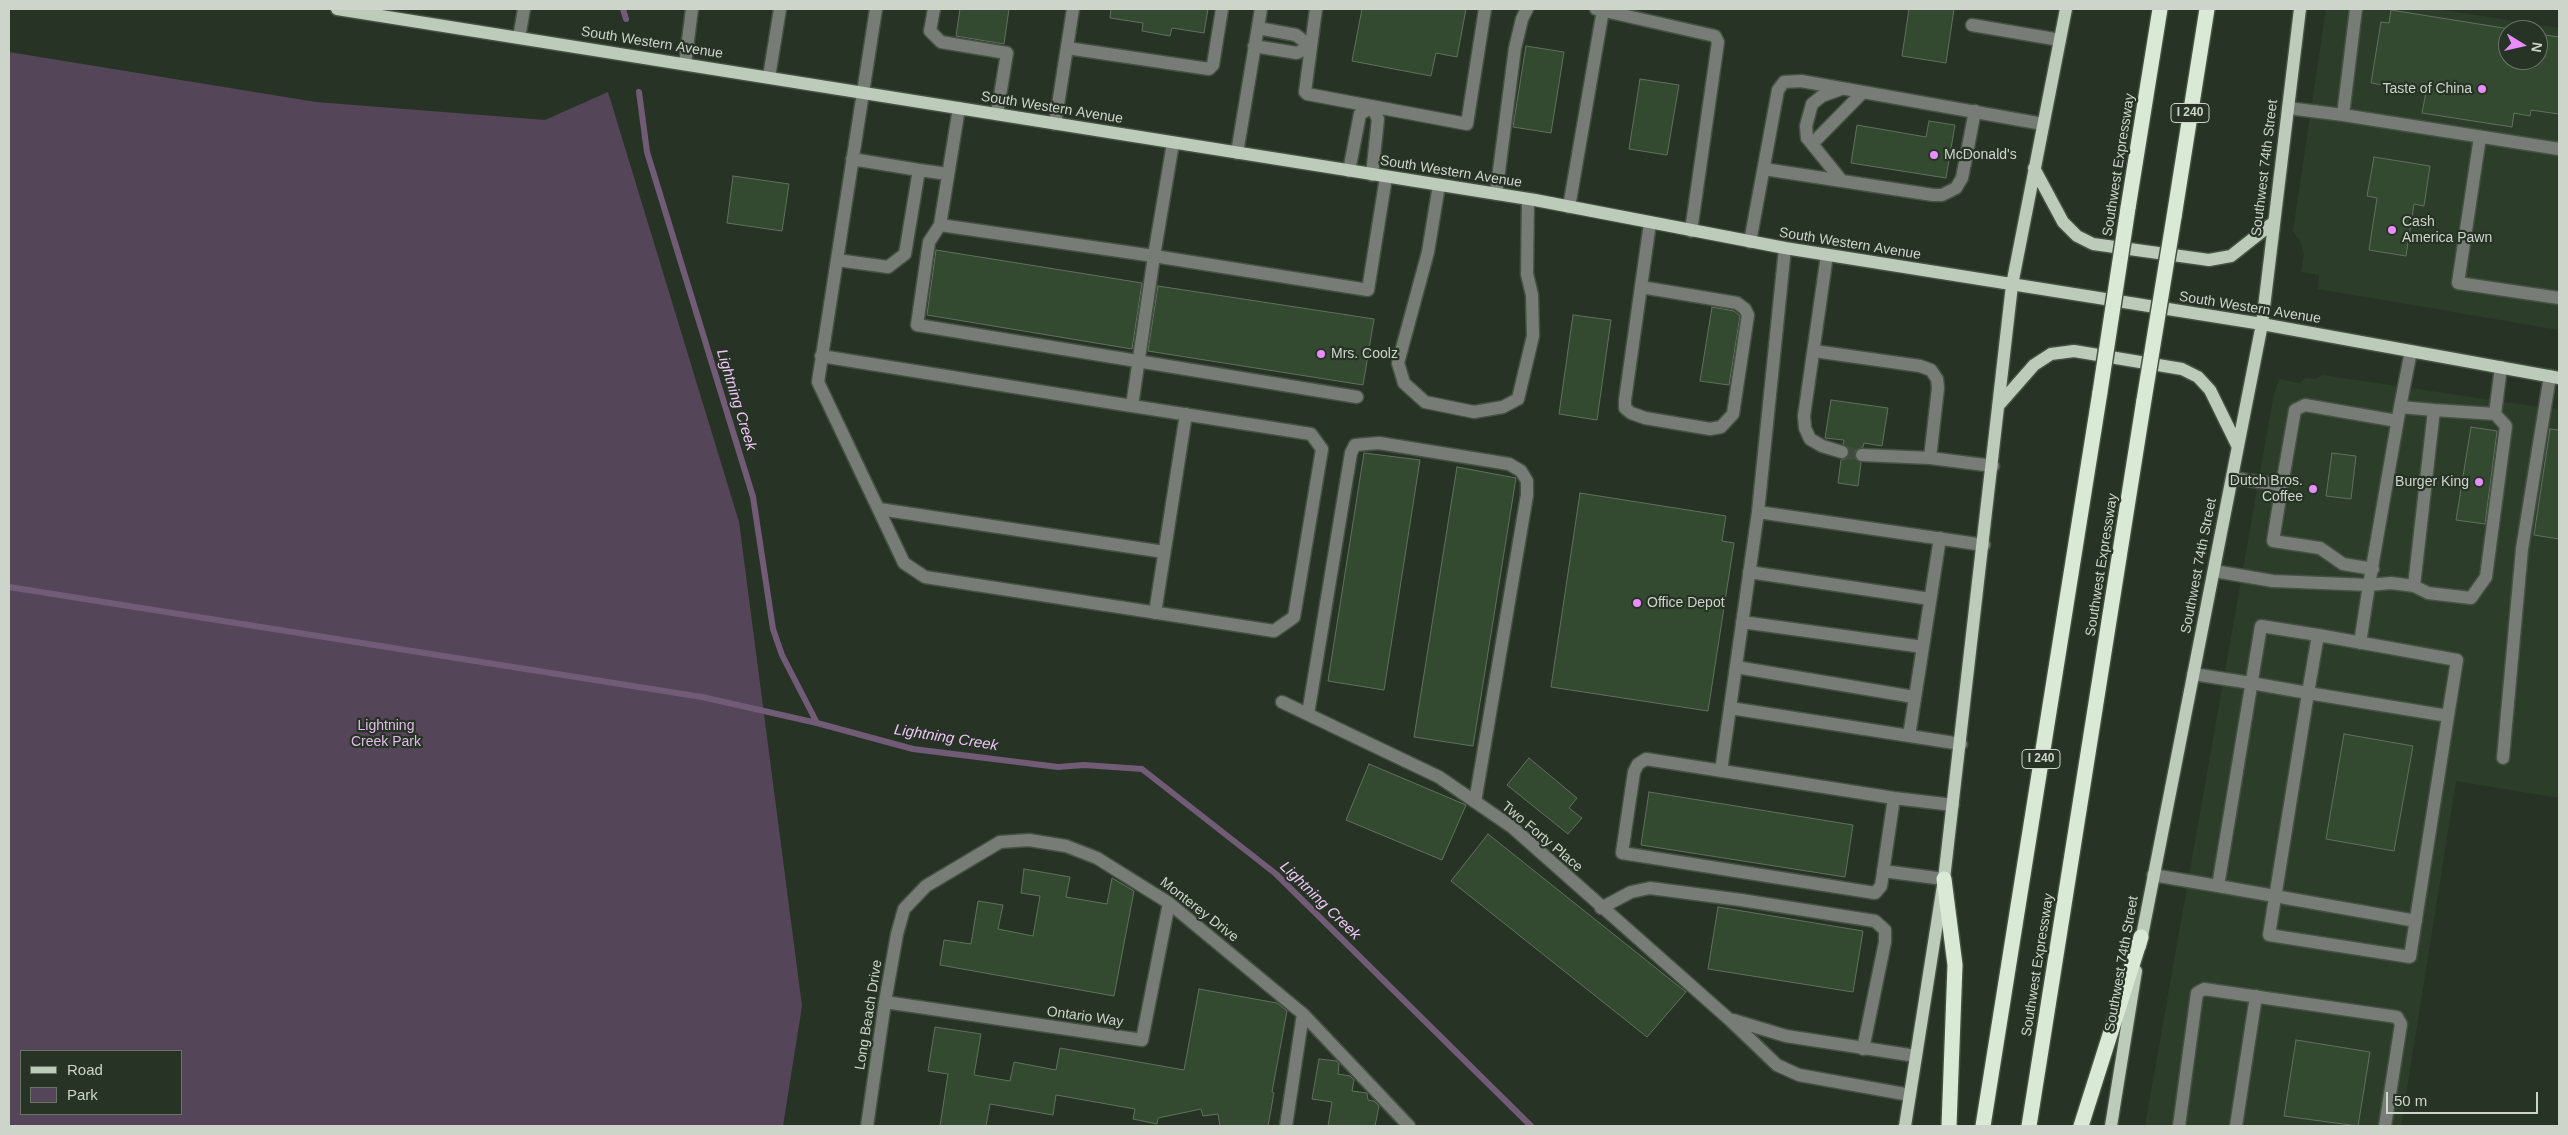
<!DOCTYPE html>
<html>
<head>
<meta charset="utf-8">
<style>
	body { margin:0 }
	#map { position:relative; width:2568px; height:1135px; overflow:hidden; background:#273425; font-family:Arial,sans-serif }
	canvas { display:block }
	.frame { position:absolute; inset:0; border:10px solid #cdd5cb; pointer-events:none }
	.legend { position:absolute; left:20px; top:1050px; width:162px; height:65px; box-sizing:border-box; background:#273425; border:1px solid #697467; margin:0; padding:6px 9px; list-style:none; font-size:15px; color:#cdd5cb }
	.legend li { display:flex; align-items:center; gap:10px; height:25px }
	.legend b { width:25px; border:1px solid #697467 }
	.north { position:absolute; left:2498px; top:20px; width:50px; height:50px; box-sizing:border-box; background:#273425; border:1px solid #697467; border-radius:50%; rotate:99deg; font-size:14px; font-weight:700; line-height:20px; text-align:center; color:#cdd5cb }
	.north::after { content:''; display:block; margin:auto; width:18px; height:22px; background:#e98dfe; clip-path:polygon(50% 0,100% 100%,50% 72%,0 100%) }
	.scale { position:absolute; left:2386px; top:1092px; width:152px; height:22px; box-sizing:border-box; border:2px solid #cdd5cb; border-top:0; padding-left:6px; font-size:15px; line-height:18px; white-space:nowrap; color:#cdd5cb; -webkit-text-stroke:4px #273425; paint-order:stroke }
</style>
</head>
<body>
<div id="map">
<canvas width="2568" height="1135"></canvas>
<div class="frame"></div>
<ul class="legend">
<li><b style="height:6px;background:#bdcbbb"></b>Road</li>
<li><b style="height:14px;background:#554558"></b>Park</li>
</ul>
<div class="north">N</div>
<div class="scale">50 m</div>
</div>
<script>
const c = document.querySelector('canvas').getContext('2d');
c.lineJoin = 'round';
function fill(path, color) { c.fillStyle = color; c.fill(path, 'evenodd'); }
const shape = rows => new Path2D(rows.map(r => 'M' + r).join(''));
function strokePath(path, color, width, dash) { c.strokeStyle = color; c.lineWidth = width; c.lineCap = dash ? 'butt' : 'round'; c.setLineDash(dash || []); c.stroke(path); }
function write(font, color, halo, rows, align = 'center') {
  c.font = font + ' Arial,sans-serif'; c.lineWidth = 4.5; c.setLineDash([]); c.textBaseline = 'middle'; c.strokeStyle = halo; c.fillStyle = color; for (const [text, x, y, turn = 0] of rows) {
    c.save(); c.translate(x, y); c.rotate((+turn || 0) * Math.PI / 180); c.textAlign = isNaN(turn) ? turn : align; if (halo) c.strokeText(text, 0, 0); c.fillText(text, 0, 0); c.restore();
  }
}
fill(shape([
	[2326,9,2437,9,2559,28,2559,330,2318,289,2319,275,2301,272,2304,254,2301,242,2293,231],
	[2508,30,2538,30,2538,60,2508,60],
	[2322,375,2559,410,2559,798,2456,781,2401,1126,2145,1126,2274,393,2280,379,2299,383,2306,378,2316,379]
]), '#2c3e2a');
fill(shape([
	[9,52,316,102,545,120,608,92,739,522,802,1006,783,1126,9,1126],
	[181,1051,181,1114,21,1114,21,1051]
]), '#554558');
strokePath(shape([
	[623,9,626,19],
	[639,92,647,152,753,497,773,629,782,655,817,723],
	[9,587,702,697,817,723,913,749,1058,767,1084,765,1142,769,1276,874,1531,1126]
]), '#725b77', 6);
const building = shape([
	[960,9,1009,9,1004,44,956,36,960,9],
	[1111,9,1208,9,1204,33,1172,28,1170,36,1142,31,1143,23,1110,18,1111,9],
	[1362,9,1466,9,1457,57,1436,53,1431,76,1352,61,1362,9],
	[1909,9,1954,9,1946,63,1902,56,1909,9],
	[2391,10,2516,30,2508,30,2508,60,2538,60,2538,34,2559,37,2559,114,2531,110,2530,116,2514,113,2512,127,2422,113,2426,92,2371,83,2381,22,2389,23,2391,10],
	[1526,46,1564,52,1551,133,1513,127,1526,46],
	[1640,79,1679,85,1667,155,1629,149,1640,79],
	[1929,121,1955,125,1946,178,1851,163,1857,125,1926,137,1929,121],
	[2374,157,2430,166,2424,206,2414,204,2406,256,2369,250,2377,198,2367,196,2374,157],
	[733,176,789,184,782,231,727,223,733,176],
	[936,250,1142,283,1132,349,927,315,936,250],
	[1158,286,1374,319,1363,385,1148,351,1158,286],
	[1712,307,1734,311,1740,316,1729,385,1700,381,1712,307],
	[1573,315,1611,320,1597,420,1559,414,1573,315],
	[1831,400,1888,408,1882,446,1864,443,1863,447,1855,451,1855,458,1861,463,1858,486,1838,483,1841,460,1848,458,1850,451,1843,444,1844,440,1825,438,1831,400],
	[2471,427,2497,431,2485,524,2456,520,2471,427],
	[2550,429,2559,430,2559,539,2534,535,2550,429],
	[1364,453,1420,460,1384,690,1328,681,1364,453],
	[2332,453,2356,456,2351,499,2326,496,2332,453],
	[1457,467,1516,478,1473,746,1414,737,1457,467],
	[1580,493,1726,516,1722,541,1734,543,1708,711,1551,687,1580,493],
	[2344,734,2413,746,2394,851,2326,839,2344,734],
	[1529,758,1577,798,1569,808,1582,818,1568,834,1507,785,1529,758],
	[1369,764,1466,805,1442,860,1346,820,1369,764],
	[1649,792,1853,825,1845,877,1641,845,1649,792],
	[1488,834,1686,992,1647,1037,1451,881,1488,834],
	[1024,869,1070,877,1066,897,1107,904,1112,878,1134,891,1114,996,940,965,944,940,971,944,978,901,1003,905,998,929,1033,936,1040,896,1021,893,1024,869],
	[1718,907,1863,931,1853,992,1708,969,1718,907],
	[1199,989,1277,1003,1287,1011,1272,1092,1274,1093,1268,1126,1220,1126,1218,1114,1203,1116,1201,1109,1158,1118,1157,1124,1133,1119,1135,1109,1056,1095,1053,1115,990,1104,986,1126,940,1126,948,1074,928,1071,935,1027,981,1034,974,1075,1010,1081,1014,1062,1056,1070,1060,1048,1184,1070,1199,989],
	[2296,1040,2370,1052,2358,1126,2284,1116,2296,1040],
	[1319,1059,1337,1061,1339,1064,1338,1074,1350,1076,1354,1080,1352,1091,1367,1093,1368,1100,1374,1101,1379,1106,1375,1126,1328,1126,1332,1102,1312,1099,1319,1059]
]);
fill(building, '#334a30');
strokePath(building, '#61705f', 1);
strokePath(shape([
	[1842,452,1862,455]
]), '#404c3e', 12, [12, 6]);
const minor = shape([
	[876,9,818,382,904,563,925,577,1274,631,1294,617,1322,449,1311,434,1132,406,1154,256,1368,290,1386,177],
	[934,9,930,31,941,42,1007,53,997,114],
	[1316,9,1305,92,1307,94,1467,124,1485,9],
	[1596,9,1715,36,1718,42,1691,231],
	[1972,25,2060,40],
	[519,38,524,9],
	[1254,46,1297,53,1310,46,1296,35,1258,28],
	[1067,48,1209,69,1213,65,1222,9],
	[685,64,692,9],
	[769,77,780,9],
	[959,108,940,225,1154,256,1173,143],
	[2288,108,2343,115,2356,9],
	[2343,115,2559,149],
	[1055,124,1073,9],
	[2480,137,2458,283,2559,298],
	[1812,144,1807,138,1806,126,1812,104,1822,96,1841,89],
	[1237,153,1261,9],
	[1764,169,1933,195,1942,195,1956,188,1962,178,1975,111],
	[919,170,948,174],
	[1349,171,1360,114,1372,107,1378,119,1372,175],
	[1842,181,1812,144,1863,92],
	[1439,185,1428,252,1398,363,1404,383,1425,402,1474,412,1503,407,1518,399,1533,336,1532,295,1527,274,1528,199],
	[1496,194,1515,48,1522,19,1527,9],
	[1569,207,1603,10],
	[940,225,929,242,917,325,1357,397],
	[1750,242,1778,90,1784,82,1801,81,2043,124],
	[1827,255,1804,416,1805,428,1810,439,1822,446,1842,452],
	[837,260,888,267,905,254,919,170,852,159],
	[1641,287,1737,303,1745,309,1748,315,1733,414,1721,427,1710,429,1645,418,1631,413,1625,408,1625,400,1650,223],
	[1814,351,1920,366,1931,370,1937,379,1938,388,1930,458],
	[821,356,1132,406],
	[2400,407,2369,585,2391,583,2414,586,2434,410,2400,407,2411,351],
	[2495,414,2501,367],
	[1862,455,1930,458,1993,466],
	[2232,478,2282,485,2295,410,2305,405,2397,421],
	[2282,485,2273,541,2320,548,2343,564,2373,569],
	[879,509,1164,552],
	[1758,512,1984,545],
	[2214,571,2273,581,2369,585,2360,643],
	[1749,572,1930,599],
	[2414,586,2428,593,2471,598,2486,577,2506,426,2495,414,2434,410],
	[1155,613,1186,414],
	[1742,622,1923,647],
	[1736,667,1914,697],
	[2193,674,2251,683,2308,693,2448,716,2410,957,2269,935,2308,693,2318,635,2457,660,2448,716],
	[1282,702,1439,777,1512,827,1730,1020,1777,1065,1799,1075,1910,1095],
	[1730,708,1961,744],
	[1308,714,1351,453,1355,445,1379,443,1509,464,1521,471,1527,481,1527,495,1475,802],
	[1909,736,1940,538],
	[2503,758,2522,549,2550,376],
	[1721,771,1758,512,1785,248],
	[1894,798,1881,886,1875,893,1622,853,1634,772,1638,764,1646,759,1894,798,1953,805],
	[1883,871,1944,879],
	[2153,875,2218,886,2261,626,2318,635],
	[2218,886,2416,921],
	[1601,908,1631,892,1650,888,1741,900,1875,921,1885,930,1885,942,1863,1049],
	[885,1002,1142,1040,1169,903],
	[1733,1020,1786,1036,1916,1056],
	[867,1126,885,1002,897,934,904,909,926,886,1000,842,1029,840,1066,846,1097,858,1169,903,1303,1014,1409,1126],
	[1286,1126,1303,1014],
	[2179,1126,2197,993,2204,989,2397,1017,2401,1024,2385,1126],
	[2236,1126,2256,996]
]);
const major = shape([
	[337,9,1535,200,1785,248,2262,324,2559,378],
	[2034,168,2063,222,2077,236,2093,244,2209,260,2231,256,2274,222],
	[1998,406,2034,365,2051,354,2074,351,2182,369,2198,377,2210,390,2238,447],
	[2140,946,2262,324,2300,9],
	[1905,1126,1944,879,2012,285,2066,9],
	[2111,1126,2136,971]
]);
const highway = shape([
	[2128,208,2160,9],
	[2174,217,2207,9],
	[1944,879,1955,965,1949,1126],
	[1983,1126,2100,392],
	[2029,1126,2144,400],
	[2081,1126,2141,937]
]);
strokePath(minor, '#455143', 15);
strokePath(major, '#455143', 15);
strokePath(highway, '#455143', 18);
strokePath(minor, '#777d76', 12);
strokePath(major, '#bdcbbb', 12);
strokePath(highway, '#d9e9d6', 15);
const highwayBridge = shape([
	[2100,392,2128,208],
	[2144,400,2174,217]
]);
strokePath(highwayBridge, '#455143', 18, []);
strokePath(highwayBridge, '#d9e9d6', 15);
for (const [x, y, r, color] of [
	[2482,89,5,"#e98dfe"],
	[1934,155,5,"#e98dfe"],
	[2392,230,5,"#e98dfe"],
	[1321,354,5,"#e98dfe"],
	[2479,482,5,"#e98dfe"],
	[2313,489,5,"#e98dfe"],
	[1637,603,5,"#e98dfe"]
]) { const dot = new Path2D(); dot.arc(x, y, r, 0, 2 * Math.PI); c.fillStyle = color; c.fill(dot); strokePath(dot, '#273425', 2); }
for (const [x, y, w] of [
	[2190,113,38],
	[2041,759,38]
]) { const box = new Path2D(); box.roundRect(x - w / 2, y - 9.5, w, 19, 4); c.fillStyle = '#273425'; c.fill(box); strokePath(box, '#cdd5cb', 1); }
write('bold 12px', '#cdd5cb', null, [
	["I 240",2190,113],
	["I 240",2041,759]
]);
write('14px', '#cdd5cb', '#273425', [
	["South Western Avenue",652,43,9],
	["South Western Avenue",1052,108,9],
	["Southwest Expressway",2119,165,-81],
	["Southwest 74th Street",2265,168,-83],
	["South Western Avenue",1451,172,9],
	["South Western Avenue",1850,244,9],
	["South Western Avenue",2250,308,9],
	["Southwest Expressway",2102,565,-81],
	["Southwest 74th Street",2199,566,-79],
	["Two Forty Place",1542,837,40],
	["Monterey Drive",1199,910,38],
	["Southwest 74th Street",2122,964,-80],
	["Southwest Expressway",2038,965,-81],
	["Long Beach Drive",869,1015,-81],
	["Ontario Way",1085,1017,8]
]);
write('14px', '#cdd5cb', '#273425', [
	["Taste of China",2472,89,"right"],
	["McDonald's",1944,155],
	["Cash",2402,222],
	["America Pawn",2402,238],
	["Mrs. Coolz",1331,354],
	["Dutch Bros.",2303,481,"right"],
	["Coffee",2303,497,"right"],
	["Burger King",2469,482,"right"],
	["Office Depot",1647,603]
], 'left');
write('14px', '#e3b9ec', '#273425', [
	["Lightning",386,726],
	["Creek Park",386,742]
]);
write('italic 15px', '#eec4f8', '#273425', [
	["Lightning Creek",736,400,73],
	["Lightning Creek",946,738,9],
	["Lightning Creek",1320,901,44]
]);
</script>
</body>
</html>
